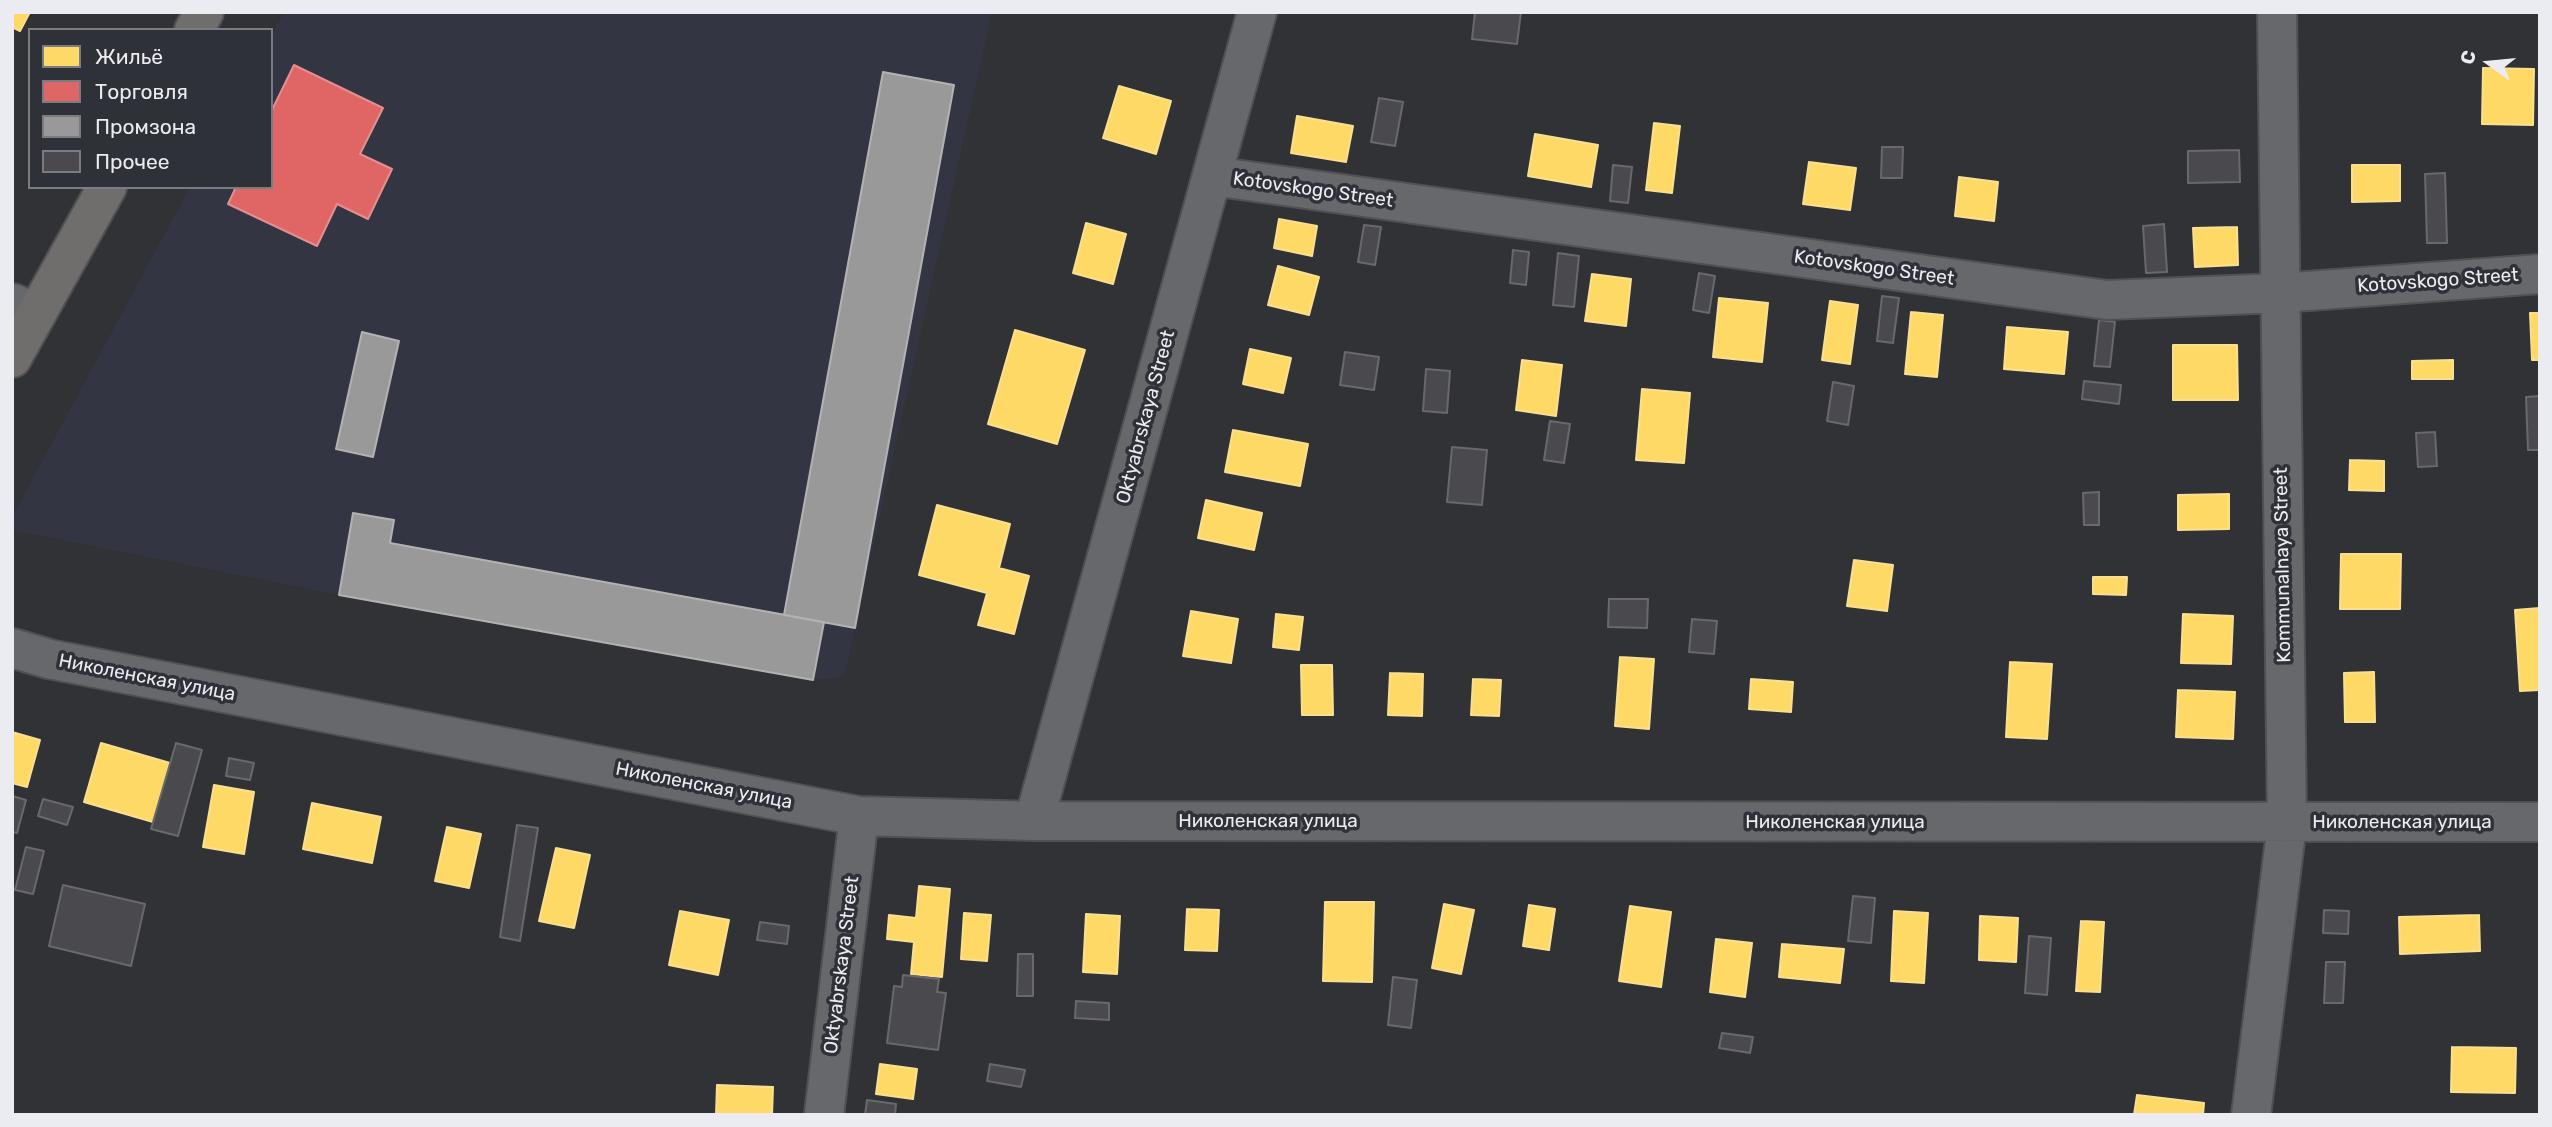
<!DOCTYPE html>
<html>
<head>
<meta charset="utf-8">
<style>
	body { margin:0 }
	#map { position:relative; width:2552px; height:1127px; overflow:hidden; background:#313236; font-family:Rubik,sans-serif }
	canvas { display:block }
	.frame { position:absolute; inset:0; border:14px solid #ebecf1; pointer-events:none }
	.legend { position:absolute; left:28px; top:28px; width:245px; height:161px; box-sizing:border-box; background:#2f3138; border:2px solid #7a7c82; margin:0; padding:9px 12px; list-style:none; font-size:21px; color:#ebecf1 }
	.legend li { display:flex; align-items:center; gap:14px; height:35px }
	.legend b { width:35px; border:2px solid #7a7c82 }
	.north { position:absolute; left:2454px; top:28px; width:70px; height:70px; -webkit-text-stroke:5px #2f3138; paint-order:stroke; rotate:285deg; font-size:19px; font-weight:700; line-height:28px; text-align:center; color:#ebecf1 }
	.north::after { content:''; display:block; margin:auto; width:24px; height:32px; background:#ebecf1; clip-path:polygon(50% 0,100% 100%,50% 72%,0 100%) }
</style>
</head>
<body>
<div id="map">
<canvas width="2552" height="1127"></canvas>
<div class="frame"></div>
<ul class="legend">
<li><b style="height:19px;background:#ffd966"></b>Жильё</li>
<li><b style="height:19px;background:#e06666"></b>Торговля</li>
<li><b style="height:19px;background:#999"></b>Промзона</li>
<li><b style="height:19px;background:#4a4a4e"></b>Прочее</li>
</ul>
<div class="north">С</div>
</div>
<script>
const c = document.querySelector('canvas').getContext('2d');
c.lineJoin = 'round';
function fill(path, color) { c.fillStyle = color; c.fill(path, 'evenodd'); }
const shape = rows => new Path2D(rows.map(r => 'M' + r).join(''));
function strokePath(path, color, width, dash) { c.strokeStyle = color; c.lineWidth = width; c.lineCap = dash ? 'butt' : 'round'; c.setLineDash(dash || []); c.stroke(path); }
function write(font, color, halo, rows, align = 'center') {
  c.font = font + ' Rubik,sans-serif'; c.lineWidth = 7; c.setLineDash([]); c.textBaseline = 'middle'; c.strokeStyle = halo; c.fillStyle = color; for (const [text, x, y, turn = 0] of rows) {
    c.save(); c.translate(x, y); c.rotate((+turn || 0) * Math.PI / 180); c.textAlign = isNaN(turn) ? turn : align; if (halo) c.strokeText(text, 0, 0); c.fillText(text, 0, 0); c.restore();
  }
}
fill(shape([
	[284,12,992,12,844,677,813,680,339,595,12,530,12,517,190,187,271,187,271,36]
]), '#333542');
const homes = shape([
	[12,12,30,12,20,31,12,27,12,12],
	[2483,68,2534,69,2533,125,2482,124,2483,68],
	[1119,86,1171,101,1156,154,1103,138,1119,86],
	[1297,116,1353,126,1346,162,1291,153,1297,116],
	[1654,123,1680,126,1672,193,1646,190,1654,123],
	[1535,134,1598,145,1591,187,1528,176,1535,134],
	[1809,162,1856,168,1850,210,1803,204,1809,162],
	[2352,165,2400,165,2400,201,2352,202,2352,165],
	[1959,177,1998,182,1994,221,1955,216,1959,177],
	[1279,219,1317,226,1312,256,1274,248,1279,219],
	[1086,223,1126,234,1113,284,1073,273,1086,223],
	[2237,227,2238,265,2195,267,2193,228,2237,227],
	[1278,266,1319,277,1309,315,1268,305,1278,266],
	[1592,274,1631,279,1626,326,1585,321,1592,274],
	[1719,298,1768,303,1762,362,1713,357,1719,298],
	[1830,301,1858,305,1850,364,1822,360,1830,301],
	[1911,312,1943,315,1937,377,1905,374,1911,312],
	[2530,313,2540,313,2540,360,2532,360,2530,313],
	[2007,327,2068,332,2064,374,2004,369,2007,327],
	[1015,330,1085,350,1057,444,988,424,1015,330],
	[2173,345,2237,345,2238,400,2173,400,2173,345],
	[1250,349,1291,358,1283,393,1243,384,1250,349],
	[1522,360,1562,365,1556,416,1516,410,1522,360],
	[2453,360,2453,379,2412,379,2412,361,2453,360],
	[1642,389,1690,393,1684,463,1636,460,1642,389],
	[1233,430,1308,444,1300,486,1225,472,1233,430],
	[2350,460,2384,461,2384,491,2349,490,2350,460],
	[2229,494,2229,529,2178,530,2178,495,2229,494],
	[1206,500,1262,513,1254,550,1198,538,1206,500],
	[937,505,1010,524,999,568,1029,576,1014,634,978,625,987,593,919,575,937,505],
	[2341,554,2401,554,2400,609,2340,609,2341,554],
	[1854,560,1893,565,1887,611,1847,606,1854,560],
	[2093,577,2127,577,2126,595,2093,594,2093,577],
	[2540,608,2540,690,2520,691,2515,610,2540,608],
	[1191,611,1238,619,1231,663,1183,656,1191,611],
	[1276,614,1303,617,1299,650,1273,647,1276,614],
	[2183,614,2233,616,2231,664,2181,663,2183,614],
	[1620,657,1654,659,1649,729,1615,726,1620,657],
	[2010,662,2052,664,2047,739,2006,737,2010,662],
	[1301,665,1332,665,1333,715,1302,715,1301,665],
	[2374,672,2375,722,2345,722,2344,673,2374,672],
	[1390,673,1423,674,1422,716,1388,715,1390,673],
	[1473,679,1501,680,1499,716,1471,715,1473,679],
	[1751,679,1793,682,1791,712,1749,709,1751,679],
	[2178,690,2235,692,2233,739,2176,737,2178,690],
	[12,732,40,740,27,787,12,783,12,732],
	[101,743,170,763,153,822,84,802,101,743],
	[214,785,254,792,244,854,203,847,214,785],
	[312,803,381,817,372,863,303,849,312,803],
	[447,827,481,834,469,888,435,881,447,827],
	[556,848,590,855,574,928,539,921,556,848],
	[919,886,950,889,942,977,911,974,914,942,887,939,889,915,916,918,919,886],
	[1325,902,1374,902,1372,982,1323,981,1325,902],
	[1444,904,1474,910,1461,974,1432,968,1444,904],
	[1529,905,1555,909,1549,950,1523,946,1529,905],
	[1630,906,1671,912,1661,987,1619,981,1630,906],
	[1187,909,1219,910,1217,951,1185,950,1187,909],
	[680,911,729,920,718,975,669,965,680,911],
	[1894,911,1928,913,1924,983,1891,981,1894,911],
	[964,913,991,915,987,961,961,959,964,913],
	[1086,914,1120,916,1117,974,1083,972,1086,914],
	[2479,915,2480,951,2400,954,2399,917,2479,915],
	[1980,916,2018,918,2016,962,1979,960,1980,916],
	[2081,921,2104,922,2100,992,2076,991,2081,921],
	[1716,939,1752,943,1745,997,1710,992,1716,939],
	[1782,944,1844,949,1840,983,1779,977,1782,944],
	[2452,1047,2516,1048,2515,1093,2451,1092,2452,1047],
	[880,1064,917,1069,913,1099,876,1094,880,1064],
	[717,1085,773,1087,772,1115,716,1115,717,1085],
	[2137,1095,2204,1103,2203,1115,2134,1115,2137,1095]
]);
fill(homes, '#ffd966');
strokePath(homes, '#f9df90', 2);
const shops = shape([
	[294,65,383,108,360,154,392,169,368,219,337,204,317,246,228,204,236,187,271,187,271,112,294,65]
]);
fill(shops, '#e06666');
strokePath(shops, '#e38e90', 2);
const industry = shape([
	[883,72,954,85,855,628,784,615,883,72],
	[362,332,399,341,373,457,336,449,362,332],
	[353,513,394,520,390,543,824,622,813,680,339,595,353,513]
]);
fill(industry, '#999');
strokePath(industry, '#b2b2b3', 2);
const building = shape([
	[1475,12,1521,12,1517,44,1472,39,1475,12],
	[1379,98,1403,102,1395,146,1371,142,1379,98],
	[1882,147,1903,147,1902,178,1881,178,1882,147],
	[2239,150,2240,182,2188,183,2188,151,2239,150],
	[1613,165,1632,167,1628,203,1610,201,1613,165],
	[2445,173,2447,243,2427,243,2425,174,2445,173],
	[2164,224,2167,272,2146,273,2143,226,2164,224],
	[1364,225,1381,227,1375,265,1358,262,1364,225],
	[1513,250,1529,252,1526,285,1510,283,1513,250],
	[1558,253,1579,256,1574,307,1553,305,1558,253],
	[1699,273,1715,276,1709,313,1693,310,1699,273],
	[1882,296,1899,298,1893,343,1877,341,1882,296],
	[2099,320,2115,322,2110,367,2094,366,2099,320],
	[1345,352,1379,357,1374,390,1340,385,1345,352],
	[1426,369,1450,371,1447,413,1423,411,1426,369],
	[2084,381,2121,385,2119,404,2082,399,2084,381],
	[1833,382,1854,386,1848,425,1827,421,1833,382],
	[2540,396,2540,450,2528,450,2526,397,2540,396],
	[1550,421,1570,424,1564,463,1544,460,1550,421],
	[2435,432,2437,466,2418,467,2416,433,2435,432],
	[1452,447,1487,450,1482,505,1447,502,1452,447],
	[2099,492,2099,525,2084,525,2083,493,2099,492],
	[1609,599,1648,599,1647,628,1608,627,1609,599],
	[1692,619,1717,621,1714,654,1689,652,1692,619],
	[176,743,202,750,178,836,151,829,176,743],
	[229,758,254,763,250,780,226,776,229,758],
	[12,796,26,800,17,833,12,832,12,796],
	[43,799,73,807,67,825,38,816,43,799],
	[517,825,538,828,520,941,500,937,517,825],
	[26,847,44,851,33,894,15,890,26,847],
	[63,885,145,904,131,966,49,946,63,885],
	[1853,896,1875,898,1871,943,1848,941,1853,896],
	[2324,910,2349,911,2348,934,2323,933,2324,910],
	[760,922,789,926,787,944,757,940,760,922],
	[2029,936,2051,938,2047,995,2025,993,2029,936],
	[1018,954,1033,954,1033,996,1017,996,1018,954],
	[2326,962,2345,962,2343,1003,2324,1003,2326,962],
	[903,975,939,979,937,992,946,993,938,1050,887,1043,894,986,902,987,903,975],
	[1393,977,1417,980,1411,1028,1388,1025,1393,977],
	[1076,1001,1109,1003,1109,1020,1075,1018,1076,1001],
	[1722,1033,1753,1037,1750,1053,1719,1048,1722,1033],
	[990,1064,1025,1070,1021,1087,987,1081,990,1064],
	[867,1100,896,1104,895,1115,865,1115,867,1100]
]);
fill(building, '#4a4a4e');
strokePath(building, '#68696c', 2);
const minor = shape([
	[1212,176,2107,300,2280,293,2540,274],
	[12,303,37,313],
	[12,648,49,659,859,816,1034,821,2540,822],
	[1034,821,1257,12],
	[824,1115,859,816],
	[2251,1115,2287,824,2277,12]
]);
const major = shape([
	[194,30,204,12],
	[12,358,107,187]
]);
strokePath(minor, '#505154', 42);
strokePath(major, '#505154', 42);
strokePath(minor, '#67686c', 38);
strokePath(major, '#706e6c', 38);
write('19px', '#ebecf1', '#2f3138', [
	["Kotovskogo Street",1313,190,8],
	["Kotovskogo Street",1874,268,8],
	["Kotovskogo Street",2438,281,-4],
	["Oktyabrskaya Street",1146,417,-75],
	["Kommunalnaya Street",2283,565,-91],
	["Николенская улица",147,678,11],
	["Николенская улица",704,786,11],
	["Николенская улица",1268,822],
	["Николенская улица",1835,823],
	["Николенская улица",2402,823],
	["Oktyabrskaya Street",842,965,-83]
]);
</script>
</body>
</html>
